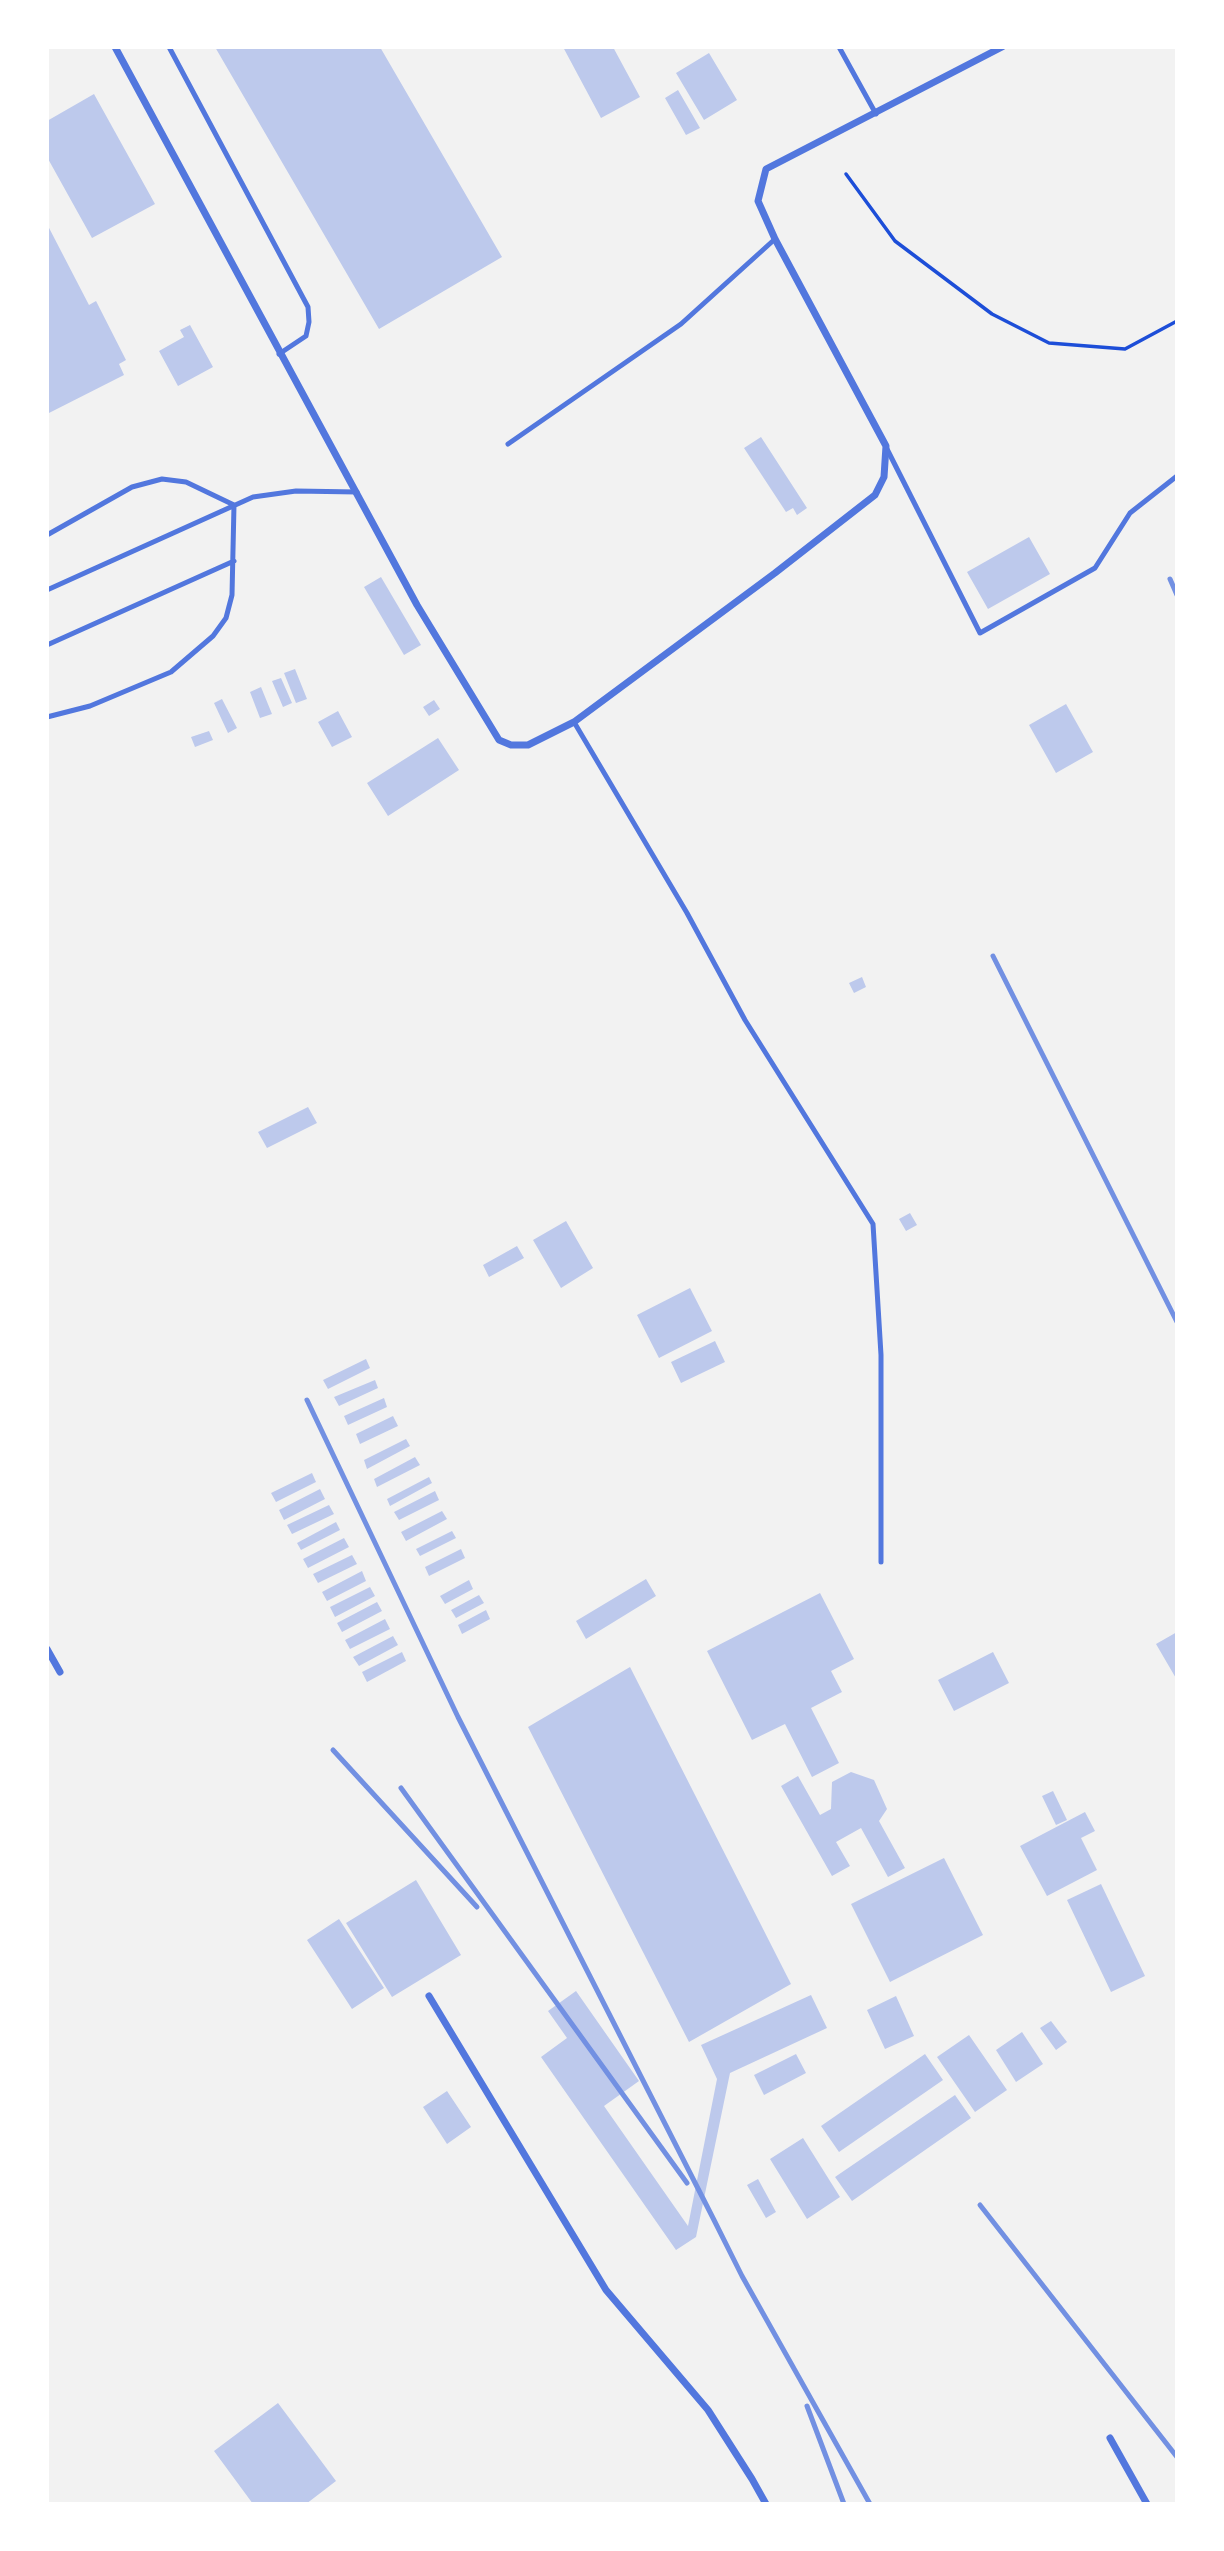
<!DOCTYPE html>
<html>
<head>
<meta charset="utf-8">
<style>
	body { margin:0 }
	#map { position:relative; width:1224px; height:2551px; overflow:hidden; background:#f2f2f2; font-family:"Golos Text",sans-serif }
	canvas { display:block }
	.frame { position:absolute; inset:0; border:49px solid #fff; pointer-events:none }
</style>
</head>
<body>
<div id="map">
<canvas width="1224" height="2551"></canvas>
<div class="frame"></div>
</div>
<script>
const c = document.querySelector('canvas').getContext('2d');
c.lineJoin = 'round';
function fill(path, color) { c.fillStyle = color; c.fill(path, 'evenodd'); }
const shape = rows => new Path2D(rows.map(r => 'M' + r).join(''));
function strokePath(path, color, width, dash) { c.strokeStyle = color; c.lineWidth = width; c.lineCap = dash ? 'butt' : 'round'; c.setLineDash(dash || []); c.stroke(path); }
fill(shape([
	[215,47,380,47,502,257,379,329],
	[563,47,613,47,640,97,601,118],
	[709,53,737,100,704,120,676,73],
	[678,90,700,128,686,135,665,98],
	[94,94,155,204,92,238,47,157,47,121],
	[47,224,89,305,96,301,126,360,119,364,124,375,47,414],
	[190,325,213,367,178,386,159,351,184,337,180,330],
	[761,437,807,508,797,515,793,508,786,512,744,448],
	[1029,537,1050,574,988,609,967,572],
	[381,577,421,645,404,655,364,587],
	[295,669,307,699,296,703,284,673],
	[281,678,292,703,283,707,272,681],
	[261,687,272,714,260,718,250,692],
	[222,699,237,728,228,733,214,703],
	[434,700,440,709,429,716,423,707],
	[1066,704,1093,752,1056,773,1029,725],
	[338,711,352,737,332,747,318,722],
	[209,731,213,740,195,747,191,737],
	[438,738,459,770,388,816,367,783],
	[862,977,866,987,854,993,849,983],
	[308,1107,317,1123,267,1148,258,1132],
	[910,1213,917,1225,906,1231,899,1219],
	[566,1221,593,1268,561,1288,533,1240],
	[517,1246,524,1258,489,1277,483,1265],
	[690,1288,712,1331,659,1358,637,1315],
	[715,1341,725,1362,681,1383,671,1362],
	[366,1359,370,1368,328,1389,323,1380],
	[375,1380,378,1388,339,1406,334,1397],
	[384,1398,387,1407,348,1425,344,1416],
	[393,1416,398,1426,360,1444,356,1434],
	[406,1439,410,1446,367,1469,364,1460],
	[415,1457,420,1465,377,1487,374,1479],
	[312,1473,316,1482,276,1502,271,1493],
	[429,1477,432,1483,390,1506,387,1499],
	[320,1489,325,1499,284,1520,279,1510],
	[435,1491,439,1500,399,1520,394,1512],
	[329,1505,334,1514,292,1534,287,1525],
	[442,1511,447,1519,406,1541,401,1532],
	[336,1522,340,1530,301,1550,297,1543],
	[452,1531,456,1538,420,1556,416,1549],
	[344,1538,349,1547,308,1568,303,1559],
	[461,1549,465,1558,429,1576,425,1567],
	[352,1555,357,1564,318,1583,313,1574],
	[362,1571,366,1581,327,1601,322,1592],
	[646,1579,656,1596,586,1639,576,1621],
	[469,1580,473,1589,445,1604,440,1596],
	[370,1587,375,1596,335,1617,330,1607],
	[820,1593,854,1659,831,1671,842,1692,811,1708,839,1763,812,1777,785,1724,752,1740,707,1651],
	[479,1595,484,1603,456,1618,451,1610],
	[377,1602,382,1611,342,1632,337,1623],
	[486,1610,490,1619,462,1634,458,1625],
	[385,1619,390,1629,350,1649,345,1640],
	[1177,1632,1177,1680,1156,1644],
	[393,1636,398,1645,359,1666,353,1657],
	[402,1652,406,1661,367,1682,362,1672],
	[993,1652,1009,1683,954,1711,938,1680],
	[630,1667,791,1984,689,2042,528,1727],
	[851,1772,874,1780,887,1809,879,1821,905,1868,888,1877,861,1828,836,1842,850,1866,832,1876,781,1786,798,1776,820,1815,831,1809,832,1782],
	[1053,1791,1067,1820,1056,1825,1042,1796],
	[1085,1812,1095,1831,1081,1838,1097,1870,1047,1896,1020,1846],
	[944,1858,983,1935,890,1982,851,1904],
	[416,1880,461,1955,392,1997,346,1923],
	[1101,1884,1145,1976,1111,1992,1067,1900],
	[339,1919,384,1988,352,2009,307,1940],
	[576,1991,639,2081,604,2106,688,2226,717,2079,701,2045,811,1995,827,2028,730,2073,696,2237,676,2250,541,2057,567,2038,548,2011],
	[896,1996,914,2036,885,2049,867,2010],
	[1051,2021,1067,2042,1056,2050,1040,2028],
	[1022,2032,1043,2064,1016,2082,996,2050],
	[969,2035,1007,2090,975,2112,937,2057],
	[796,2054,806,2073,764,2095,754,2075],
	[925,2054,943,2080,839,2152,821,2126],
	[447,2091,471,2127,447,2144,423,2107],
	[955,2095,971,2118,852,2201,835,2177],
	[803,2138,840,2197,807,2219,770,2159],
	[758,2179,776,2212,766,2218,747,2185],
	[278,2403,336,2481,306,2504,253,2504,214,2451]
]), '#bdc9ec');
strokePath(shape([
	[846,174,895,241,992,314,1049,343,1125,349,1177,321]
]), '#1d4ed8', 3.5);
strokePath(shape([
	[169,47,308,307,309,322,306,336,279,354],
	[839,47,876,114],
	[508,444,681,324,775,239],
	[887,449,980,633,1095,568,1130,513,1177,476],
	[47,535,132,487,162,479,186,482,234,505,232,595,226,618,213,636,171,672,90,706,47,717],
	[47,590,253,497,296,491,357,492],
	[47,645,234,561],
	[574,722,687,913,745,1020,873,1224,881,1355,881,1562]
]), '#5277de', 5);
strokePath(shape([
	[115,47,417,605,499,740,511,745,528,745,574,722,775,573,875,495,884,477,886,446,775,239,758,201,766,169,1002,47],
	[47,1649,60,1672],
	[429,1996,606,2290,708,2410,752,2479,766,2504],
	[1110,2438,1147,2504]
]), '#5277de', 7);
strokePath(shape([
	[1170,579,1177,595],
	[993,956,1177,1322],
	[307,1400,458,1717,714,2220,742,2276,870,2504],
	[333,1750,477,1907],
	[401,1788,687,2183],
	[980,2205,1177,2457],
	[807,2406,844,2504]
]), '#7290e2', 5);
</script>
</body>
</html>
